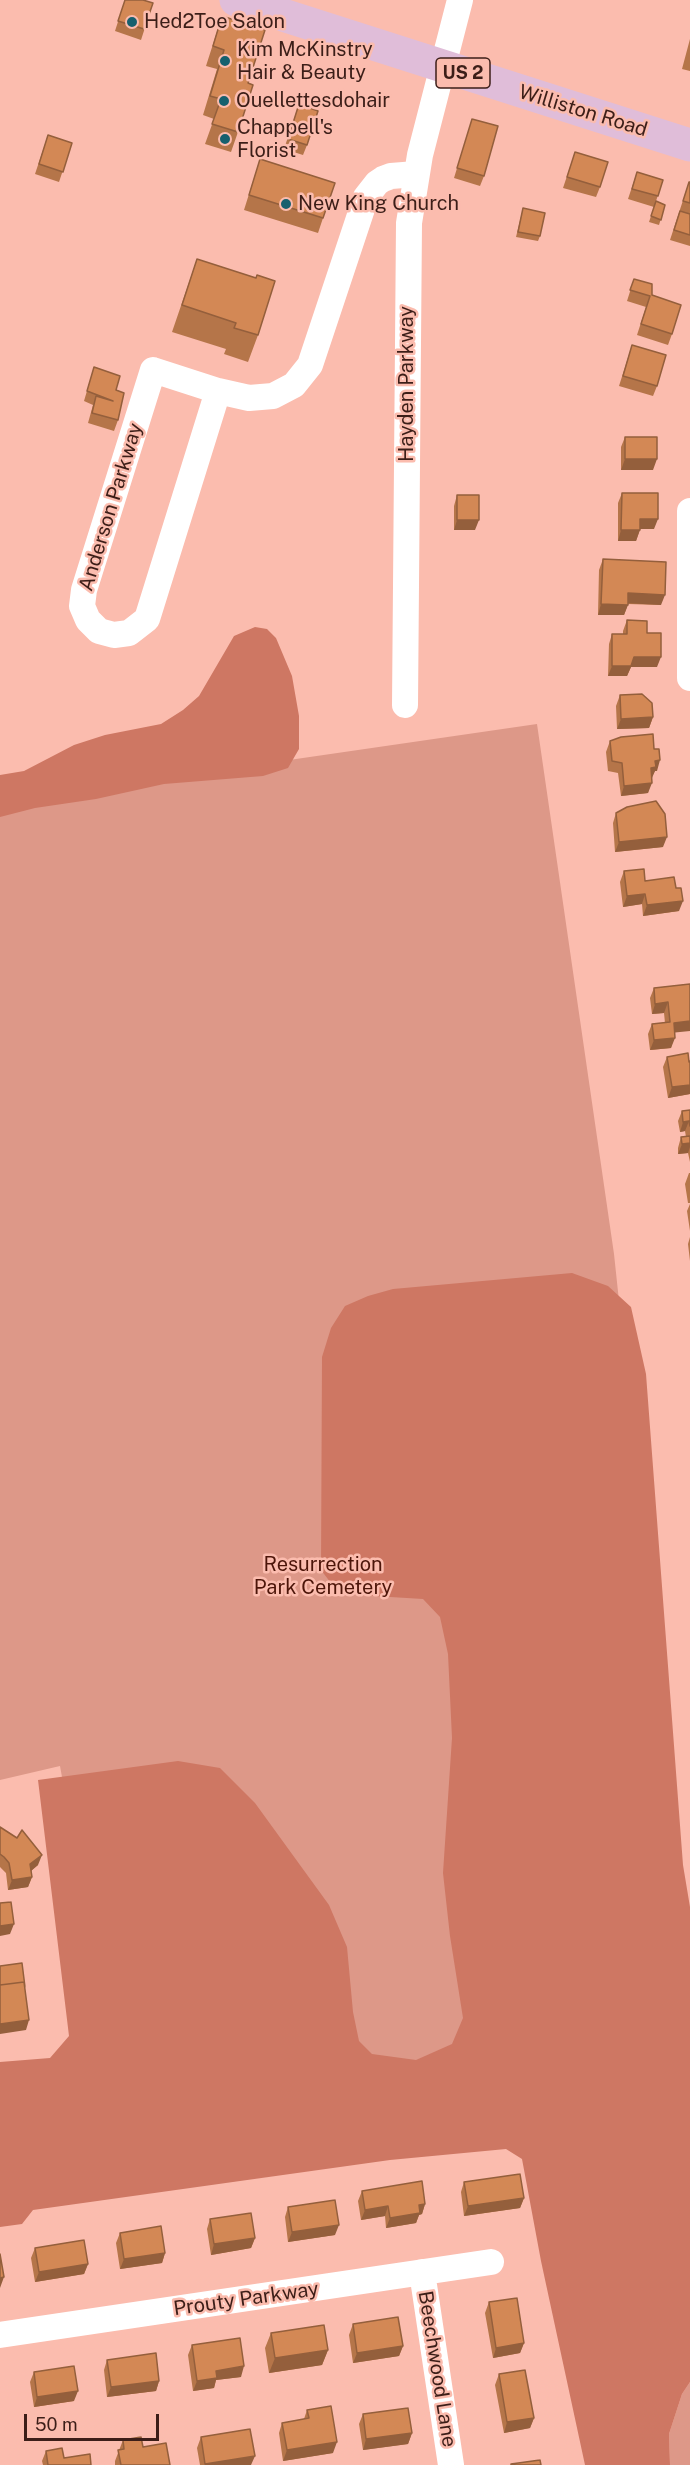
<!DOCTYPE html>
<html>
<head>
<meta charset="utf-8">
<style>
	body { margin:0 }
	#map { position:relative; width:690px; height:2465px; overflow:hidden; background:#fbbcae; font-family:"Public Sans",sans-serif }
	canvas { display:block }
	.scale { position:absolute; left:24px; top:2414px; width:135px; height:27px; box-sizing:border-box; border:3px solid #3c1e18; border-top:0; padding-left:8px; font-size:18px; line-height:21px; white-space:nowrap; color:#3c1e18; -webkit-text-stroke:4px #fbbcae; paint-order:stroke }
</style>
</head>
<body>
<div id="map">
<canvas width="690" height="2465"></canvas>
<div class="scale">50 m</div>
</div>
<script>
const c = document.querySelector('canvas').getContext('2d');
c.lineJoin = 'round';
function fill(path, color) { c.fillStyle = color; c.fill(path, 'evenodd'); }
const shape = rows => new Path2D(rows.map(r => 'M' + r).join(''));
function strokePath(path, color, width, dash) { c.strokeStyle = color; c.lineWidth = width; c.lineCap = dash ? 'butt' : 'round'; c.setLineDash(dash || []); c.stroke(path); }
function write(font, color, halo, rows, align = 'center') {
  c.font = font + ' "Public Sans",sans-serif'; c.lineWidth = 5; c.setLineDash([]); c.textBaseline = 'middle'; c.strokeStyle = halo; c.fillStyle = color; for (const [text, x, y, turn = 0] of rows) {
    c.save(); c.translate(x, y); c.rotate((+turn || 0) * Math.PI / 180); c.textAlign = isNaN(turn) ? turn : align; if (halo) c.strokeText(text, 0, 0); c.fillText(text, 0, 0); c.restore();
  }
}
fill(shape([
	[537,724,614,1254,690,1968,135,2180,60,1766,0,1780,0,802],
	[690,2382,690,2465,670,2465,669,2434,682,2394]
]), '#dd9888');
fill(shape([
	[255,627,267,629,276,638,292,676,299,716,299,749,288,768,263,776,164,784,96,799,35,808,0,817,0,775,24,771,74,745,105,735,161,724,183,710,199,696,234,636],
	[572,1273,608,1286,631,1307,646,1374,683,1865,690,1907,690,2382,682,2394,669,2434,670,2465,585,2465,541,2261,522,2159,506,2149,390,2160,33,2210,22,2224,0,2227,0,2062,50,2058,69,2036,38,1780,178,1761,220,1768,255,1803,329,1905,347,1947,353,2012,359,2041,372,2054,416,2060,452,2044,463,2018,450,1936,443,1873,452,1738,448,1654,440,1617,423,1599,374,1596,334,1587,321,1570,322,1357,331,1328,345,1306,368,1296,393,1289]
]), '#ce7763');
strokePath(shape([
	[218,391,147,619,129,633,114,635,99,631,88,620,82,606,84,590,153,370,218,391,249,398,273,396,294,385,310,365,366,197,377,183,383,179,391,176,416,174],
	[690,511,690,678],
	[405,705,409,223,420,155,460,0],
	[422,2272,451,2465],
	[0,2335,491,2262]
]), '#fff', 26);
strokePath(shape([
	[236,0,690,145]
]), '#e0bdd9', 33);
fill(shape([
	[125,0,153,3,141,40,115,31],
	[222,16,248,83,238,132,231,152,205,144,214,119,203,115,217,69,206,66],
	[690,39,690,71,682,69],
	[299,104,307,145,303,155,284,149],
	[472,119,484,176,480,186,454,178],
	[48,135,72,143,59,182,35,174],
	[575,152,600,187,596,197,563,188],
	[260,159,323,218,318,233,244,210],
	[637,172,663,180,656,201,665,205,659,225,649,222,654,207,628,199],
	[689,182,690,182,690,246,670,240],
	[523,208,540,236,538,241,516,237],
	[197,259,258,335,248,362,224,354,226,349,172,332],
	[634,279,652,295,672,334,668,345,637,335,646,307,627,301],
	[632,345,657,386,653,396,619,386],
	[94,367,116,390,118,420,114,431,88,423,93,405,84,401],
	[625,437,653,470,621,470,621,447],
	[622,493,654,529,640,529,636,541,618,541,618,503],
	[457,495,475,530,454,530,454,506],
	[603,559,661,605,628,604,624,615,598,615,599,570],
	[627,620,647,633,657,667,631,667,627,676,608,676,609,644,612,634,623,634,623,631],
	[620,695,653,717,649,728,617,729,616,706],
	[610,741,657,771,655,771,651,778,648,793,621,796,618,773,608,771,606,752],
	[616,813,663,847,615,852,613,823],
	[624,871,645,881,679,911,643,916,642,904,623,907,620,882],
	[690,984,674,1033,671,1048,650,1050,648,1034,652,1024,665,1023,664,1013,652,1014,650,998,654,988],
	[667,1057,690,1061,690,1094,668,1098,663,1067],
	[690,1110,690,1162,688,1153,678,1154,678,1148,681,1137,686,1137,685,1131,680,1132,678,1121,682,1111],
	[689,1173,690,1173,690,1203,688,1203,685,1184],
	[690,1204,690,1231,687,1211],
	[690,1237,690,1261,688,1244],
	[0,1827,38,1865,31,1871,32,1877,28,1887,8,1890,6,1873,0,1867],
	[464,2182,524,2198,520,2208,464,2216,461,2192],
	[362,2191,425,2204,422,2214,419,2215,416,2223,386,2228,385,2216,361,2220,358,2201],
	[288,2207,335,2235,288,2242,285,2217],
	[210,2219,255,2238,251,2248,211,2255,207,2229],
	[120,2233,165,2253,162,2263,120,2269,116,2243],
	[35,2248,88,2264,84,2274,35,2282,31,2258],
	[489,2302,524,2343,520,2353,493,2358,485,2313],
	[353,2324,403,2346,399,2356,353,2363,349,2335],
	[271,2333,328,2350,322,2365,269,2373,265,2348],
	[192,2345,241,2377,216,2380,214,2388,193,2391,188,2355],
	[107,2360,159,2381,156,2391,107,2397,104,2370],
	[34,2372,74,2401,34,2407,30,2382],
	[499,2374,534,2418,530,2428,504,2433,495,2385],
	[307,2410,333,2453,283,2461,279,2433,282,2423,304,2419],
	[363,2414,412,2433,408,2444,363,2450,359,2424],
	[201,2437,251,2465,200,2465,197,2448],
	[123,2440,143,2447,170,2465,115,2465,115,2461],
	[46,2451,64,2458,91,2465,43,2465,42,2461]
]), '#b57549');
fill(shape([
	[625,459,657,459,653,470,621,470],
	[640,519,658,519,654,529,636,529],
	[457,520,479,520,475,530,454,530],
	[621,530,640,530,636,541,618,541],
	[628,593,665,595,661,605,624,603],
	[601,604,628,605,624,615,598,615],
	[634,657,661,657,657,667,631,667,627,676,608,676,612,666],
	[653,717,649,728,617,729,621,719],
	[660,760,657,771,655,771,652,778,647,778,651,768,655,761],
	[652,783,648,793,621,796,624,786],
	[667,837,663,847,615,852,619,842],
	[645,894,642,904,623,907,627,896],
	[683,901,679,911,643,916,647,905],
	[668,1002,664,1013,652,1014,655,1004],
	[690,1021,690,1031,670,1033,674,1023],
	[675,1038,671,1048,650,1050,654,1040],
	[690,1085,690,1094,668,1098,672,1087],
	[689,1121,685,1131,680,1132,683,1122],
	[690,1143,690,1147,688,1153,678,1154,682,1144],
	[42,1855,38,1865,26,1875,30,1864],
	[32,1877,28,1887,8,1890,12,1880],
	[14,1924,10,1934,0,1936,0,1926],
	[29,2020,26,2030,0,2034,0,2024],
	[524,2198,520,2208,464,2216,468,2206],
	[425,2204,422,2214,419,2215,416,2223,386,2228,390,2218,419,2205],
	[388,2206,385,2216,361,2220,365,2210],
	[339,2225,335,2235,288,2242,292,2232],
	[255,2238,251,2248,211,2255,214,2244],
	[165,2253,162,2263,120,2269,124,2259],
	[88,2264,84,2274,35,2282,39,2272],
	[4,2277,0,2288,0,2278],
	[524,2343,520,2353,493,2358,496,2348],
	[403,2346,399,2356,353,2363,357,2353],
	[328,2350,322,2365,269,2373,275,2358],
	[244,2366,241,2377,216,2380,214,2388,193,2391,197,2381,216,2371],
	[159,2381,156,2391,107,2397,111,2387],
	[78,2391,74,2401,34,2407,37,2397],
	[534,2418,530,2428,504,2433,507,2422],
	[412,2433,408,2444,363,2450,366,2439],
	[337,2442,333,2453,283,2461,287,2450],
	[255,2456,251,2465,205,2465,205,2464]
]), '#945f3c');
const building = shape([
	[125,0,143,0,153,3,144,29,118,21,125,0],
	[222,16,265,30,248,83,253,85,238,132,212,124,221,99,210,96,224,50,213,46,222,16],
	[299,104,318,111,307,145,288,139,299,104],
	[472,119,498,126,484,176,457,168,472,119],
	[48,135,72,143,63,172,39,164,48,135],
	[575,152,608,162,600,187,567,177,575,152],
	[260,159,335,183,323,218,249,195,260,159],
	[637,172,663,180,658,196,632,189,637,172],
	[689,182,690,182,690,203,683,201,689,182],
	[656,201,665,205,661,220,651,216,656,201],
	[523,208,545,213,540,236,518,232,523,208],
	[680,211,690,214,690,235,674,230,680,211],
	[197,259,256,278,257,275,275,281,258,335,234,328,236,323,182,305,197,259],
	[634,279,652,284,652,295,681,305,672,334,641,324,650,296,630,290,634,279],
	[632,345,666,355,657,386,623,376,632,345],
	[94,367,120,376,116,390,124,393,118,420,92,413,96,396,113,401,87,391,94,367],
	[625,437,657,437,657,459,625,459,625,437],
	[622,493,658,493,658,519,640,519,640,530,621,530,622,493],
	[457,495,479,495,479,520,457,520,457,495],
	[603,559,666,562,665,595,628,593,628,605,601,604,603,559],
	[627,620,647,621,647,633,661,633,661,657,634,657,631,666,612,666,612,634,627,634,627,620],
	[642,694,652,703,653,717,621,719,620,695,642,694],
	[653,734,654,749,659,749,660,760,655,761,656,767,651,768,652,783,624,786,622,763,612,761,610,741,621,737,653,734],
	[656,801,665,814,667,837,619,842,616,813,627,807,656,801],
	[644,869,645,881,674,877,676,888,681,888,683,901,647,905,645,894,627,896,624,871,644,869],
	[690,984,690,1021,674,1023,675,1038,654,1040,652,1024,670,1022,668,1002,655,1004,654,988,690,984],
	[688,1053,689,1062,690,1061,690,1085,672,1087,667,1057,688,1053],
	[690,1110,690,1126,689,1121,683,1122,682,1111,690,1110],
	[690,1136,690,1143,682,1144,681,1137,690,1136],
	[0,1827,17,1838,22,1830,42,1855,30,1864,32,1877,12,1880,9,1863,4,1857,0,1854,0,1827],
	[11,1902,14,1924,0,1926,0,1903,11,1902],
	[22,1963,25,1987,24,1982,0,1985,0,1966,22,1963],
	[24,1982,29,2020,0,2024,0,1985,24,1982],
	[520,2174,524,2198,468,2206,464,2182,520,2174],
	[422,2181,425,2204,419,2205,420,2213,390,2218,388,2206,365,2210,362,2191,422,2181],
	[335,2200,339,2225,292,2232,288,2207,335,2200],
	[251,2213,255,2238,214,2244,210,2219,251,2213],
	[161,2226,165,2253,124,2259,120,2233,161,2226],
	[84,2240,88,2264,39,2272,35,2248,84,2240],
	[0,2254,4,2277,0,2278,0,2254],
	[517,2298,524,2343,496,2348,489,2302,517,2298],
	[398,2317,403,2346,357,2353,353,2324,398,2317],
	[324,2325,328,2350,275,2358,271,2333,324,2325],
	[240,2338,244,2366,216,2371,217,2378,197,2381,192,2345,240,2338],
	[156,2353,159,2381,111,2387,107,2360,156,2353],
	[74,2366,78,2391,37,2397,34,2372,74,2366],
	[525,2370,534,2418,507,2422,499,2374,525,2370],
	[331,2406,337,2442,287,2450,282,2423,309,2418,307,2410,331,2406],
	[408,2408,412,2433,366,2439,363,2414,408,2408],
	[250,2429,255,2456,205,2464,201,2437,250,2429],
	[141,2437,143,2447,166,2443,170,2465,121,2465,118,2450,124,2449,123,2440,141,2437],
	[62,2448,64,2458,90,2454,91,2465,48,2465,46,2451,62,2448],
	[540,2460,541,2465,511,2465,511,2464,540,2460]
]);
fill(building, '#d38855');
strokePath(building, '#945f3c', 1.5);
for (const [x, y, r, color] of [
	[132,22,6,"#16606e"],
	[225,61,6,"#16606e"],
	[224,101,6,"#16606e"],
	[225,139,6,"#16606e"],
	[286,204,6,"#16606e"]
]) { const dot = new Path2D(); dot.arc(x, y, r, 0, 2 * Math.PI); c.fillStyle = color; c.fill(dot); strokePath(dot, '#fbbcae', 2); }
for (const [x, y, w] of [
	[463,73,54]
]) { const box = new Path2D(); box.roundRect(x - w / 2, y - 15, w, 30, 4.5); c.fillStyle = '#fbbcae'; c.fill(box); strokePath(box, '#3c1e18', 1.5); }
write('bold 18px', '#3c1e18', null, [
	["US 2",463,73]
]);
write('20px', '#3c1e18', '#fbbcae', [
	["Hed2Toe Salon",144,22],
	["Kim McKinstry",237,50],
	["Hair & Beauty",237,73],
	["Ouellettesdohair",236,101],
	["Chappell's",237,128],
	["Florist",237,151],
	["New King Church",298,204]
], 'left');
write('20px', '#3c1e18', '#fbbcae', [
	["Williston Road",583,111,17],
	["Hayden Parkway",407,384,-90],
	["Anderson Parkway",111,507,-73],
	["Prouty Parkway",246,2299,-8],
	["Beechwood Lane",437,2369,81]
]);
write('20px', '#4c1509', '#fbbcae', [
	["Resurrection",323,1565],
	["Park Cemetery",323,1588]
]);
</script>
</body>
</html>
